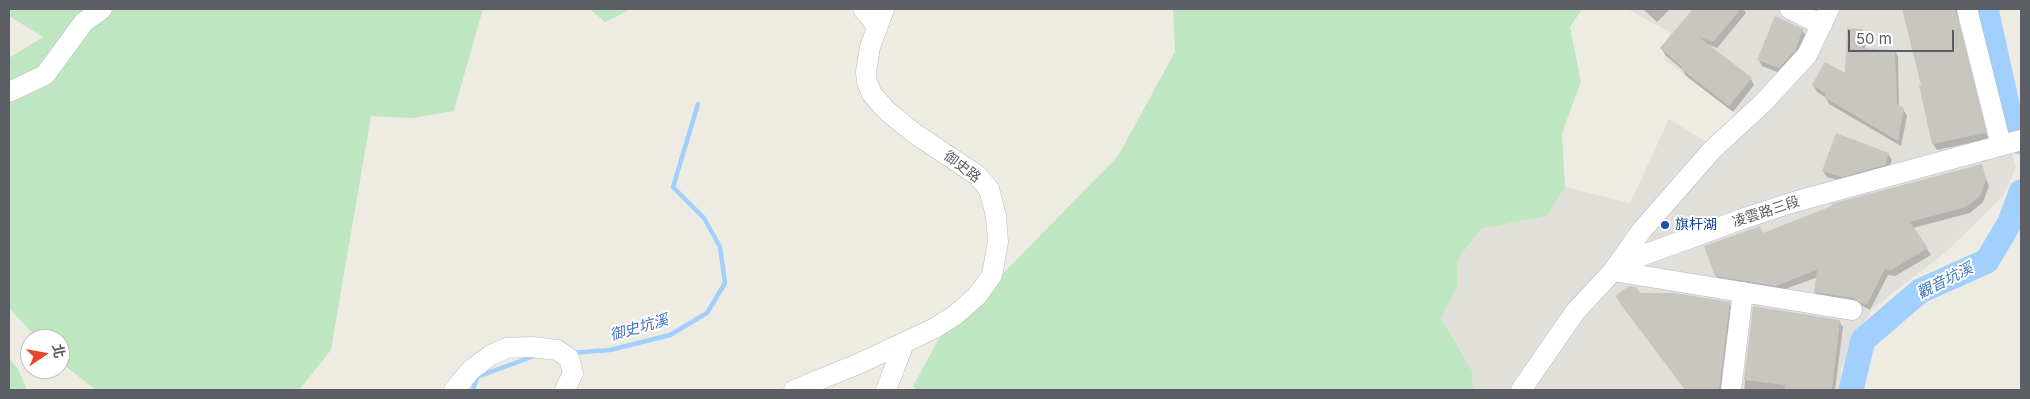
<!DOCTYPE html>
<html>
<head>
<meta charset="utf-8">
<style>
	body { margin:0 }
	#map { position:relative; width:2030px; height:399px; overflow:hidden; background:#eeece2; font-family:Inter,"Noto Sans TC",sans-serif }
	canvas { display:block }
	.frame { position:absolute; inset:0; border:10px solid #5b5e63; pointer-events:none }
	.north { position:absolute; left:20px; top:329px; width:50px; height:50px; box-sizing:border-box; background:#fff; border:1px solid #bdbfc1; border-radius:50%; rotate:78deg; font-size:14px; font-weight:700; line-height:20px; text-align:center; color:#5b5e63 }
	.north::after { content:''; display:block; margin:auto; width:18px; height:22px; background:#eb462b; clip-path:polygon(50% 0,100% 100%,50% 72%,0 100%) }
	.scale { position:absolute; left:1848px; top:30px; width:106px; height:22px; box-sizing:border-box; border:2px solid #5b5e63; border-top:0; padding-left:6px; font-size:15px; line-height:18px; white-space:nowrap; color:#5b5e63; -webkit-text-stroke:4px #fff; paint-order:stroke }
</style>
</head>
<body>
<div id="map">
<canvas width="2030" height="399"></canvas>
<div class="frame"></div>
<div class="north">北</div>
<div class="scale">50 m</div>
</div>
<script>
const c = document.querySelector('canvas').getContext('2d');
c.lineJoin = 'round';
function fill(path, color) { c.fillStyle = color; c.fill(path, 'evenodd'); }
const shape = rows => new Path2D(rows.map(r => 'M' + r).join(''));
function strokePath(path, color, width, dash) { c.strokeStyle = color; c.lineWidth = width; c.lineCap = dash ? 'butt' : 'round'; c.setLineDash(dash || []); c.stroke(path); }
function write(font, color, halo, rows, align = 'center') {
  c.font = font + ' Inter,"Noto Sans TC",sans-serif'; c.lineWidth = 4; c.setLineDash([]); c.textBaseline = 'middle'; c.strokeStyle = halo; c.fillStyle = color; for (const [text, x, y, turn = 0] of rows) {
    c.save(); c.translate(x, y); c.rotate((+turn || 0) * Math.PI / 180); c.textAlign = isNaN(turn) ? turn : align; if (halo) c.strokeText(text, 0, 0); c.fillText(text, 0, 0); c.restore();
  }
}
fill(shape([
	[1627,9,1973,9,2016,167,2003,196,1946,252,1872,309,1841,368,1841,390,1473,390,1472,371,1441,316,1457,288,1457,260,1481,229,1547,216,1565,187,1630,203,1669,119,1713,146,1736,114,1664,59,1670,32]
]), '#e1dfda');
fill(shape([
	[9,9,483,9,454,111,413,118,371,116,331,350,299,390,96,390,60,362,60,339,38,339,9,308,9,58,43,37,9,16],
	[590,9,631,9,605,22],
	[1173,9,1582,9,1570,27,1581,82,1562,133,1565,187,1547,216,1481,229,1457,260,1457,288,1441,317,1472,371,1473,390,917,390,913,386,939,339,1118,156,1175,52],
	[9,358,18,369,27,390,9,390]
]), '#bee6c1');
fill(shape([
	[1643,9,1670,9,1657,22],
	[1694,9,1743,9,1746,13,1717,48,1707,44,1751,79,1754,85,1733,112,1686,76,1682,69,1665,55,1661,48],
	[1904,9,1961,9,1958,19,1988,139,1937,150,1933,144,1920,86,1923,85],
	[1802,30,1806,36,1798,58,1782,74,1762,66,1759,60],
	[1862,30,1866,36,1865,49,1895,51,1898,57,1899,107,1903,109,1907,116,1901,146,1829,104,1825,97,1817,92,1813,85,1846,76],
	[1888,154,1892,160,1888,171,1846,182,1827,177,1823,171],
	[1981,166,1989,186,1983,202,1970,213,1913,228,1931,255,1895,276,1888,275,1870,310,1859,304,1819,298,1815,292,1818,277,1780,291,1720,282,1716,275,1763,234],
	[1640,295,1729,303,1733,310,1723,390,1686,390,1620,303],
	[1754,307,1839,321,1843,327,1835,390,1744,390]
]), '#0003');
strokePath(shape([
	[571,353,610,350,670,335,707,313,725,283,720,247,704,218,673,187,698,104],
	[473,390,477,377,534,356]
]), '#a1d0ff', 4.5);
strokePath(shape([
	[1986,9,2010,118,2021,142],
	[1851,390,1863,340,1920,291,1987,261,2010,222,2021,192]
]), '#a1d0ff', 25);
fill(shape([
	[1693,9,1741,9,1713,42,1699,37,1752,78,1729,106,1681,69,1682,67,1660,48],
	[1902,9,1955,9,1986,133,1932,144,1919,85,1921,85],
	[1775,16,1803,29,1795,51,1779,68,1757,60],
	[1847,28,1863,29,1862,48,1895,50,1897,104,1904,108,1898,141,1824,97,1826,94,1812,85,1825,62,1845,73],
	[1836,133,1889,153,1885,165,1842,177,1822,171],
	[1982,164,1986,179,1980,196,1966,207,1910,222,1928,248,1891,270,1885,269,1867,304,1861,303,1854,298,1814,292,1817,270,1776,286,1715,276,1704,246,1760,226,1763,233,1832,206,1831,204],
	[1629,286,1636,287,1640,293,1674,293,1730,302,1719,390,1685,390,1615,296],
	[1753,306,1840,320,1832,390,1784,390,1785,385,1744,380]
]), '#c8c6bf');
const minor = shape([
	[863,9,877,26],
	[1790,9,1822,25],
	[1829,9,1807,55,1764,102,1712,150,1642,230,1613,271,1852,310],
	[1967,9,2001,145],
	[9,92,45,75,84,22,102,9],
	[454,390,471,370,491,355,507,348,532,347,557,350,569,358,573,373,565,390],
	[794,390,858,364,933,329,954,316,977,296,992,275,998,242,996,216,989,189,977,175,914,133,887,111,872,94,867,82,866,72,870,47,884,9],
	[886,390,904,343],
	[1521,390,1575,312,1613,271,1638,257,1745,218,1794,202,2021,140],
	[1731,390,1743,292]
]);
strokePath(minor, '#b8babf', 21);
strokePath(minor, '#fff', 20);
for (const [x, y, r, color] of [
	[1665,225,5,"#1a4fb4"]
]) { const dot = new Path2D(); dot.arc(x, y, r, 0, 2 * Math.PI); c.fillStyle = color; c.fill(dot); strokePath(dot, '#fff', 2); }
write('14px', '#5b5e63', '#fff', [
	["御史路",962,167,37],
	["凌雲路三段",1766,212,-18]
]);
write('14px', '#164399', '#fff', [
	["旗杆湖",1675,225]
], 'left');
write('italic 15px', '#4074bb', '#fff', [
	["觀音坑溪",1945,281,-27],
	["御史坑溪",639,328,-16]
]);
</script>
</body>
</html>
